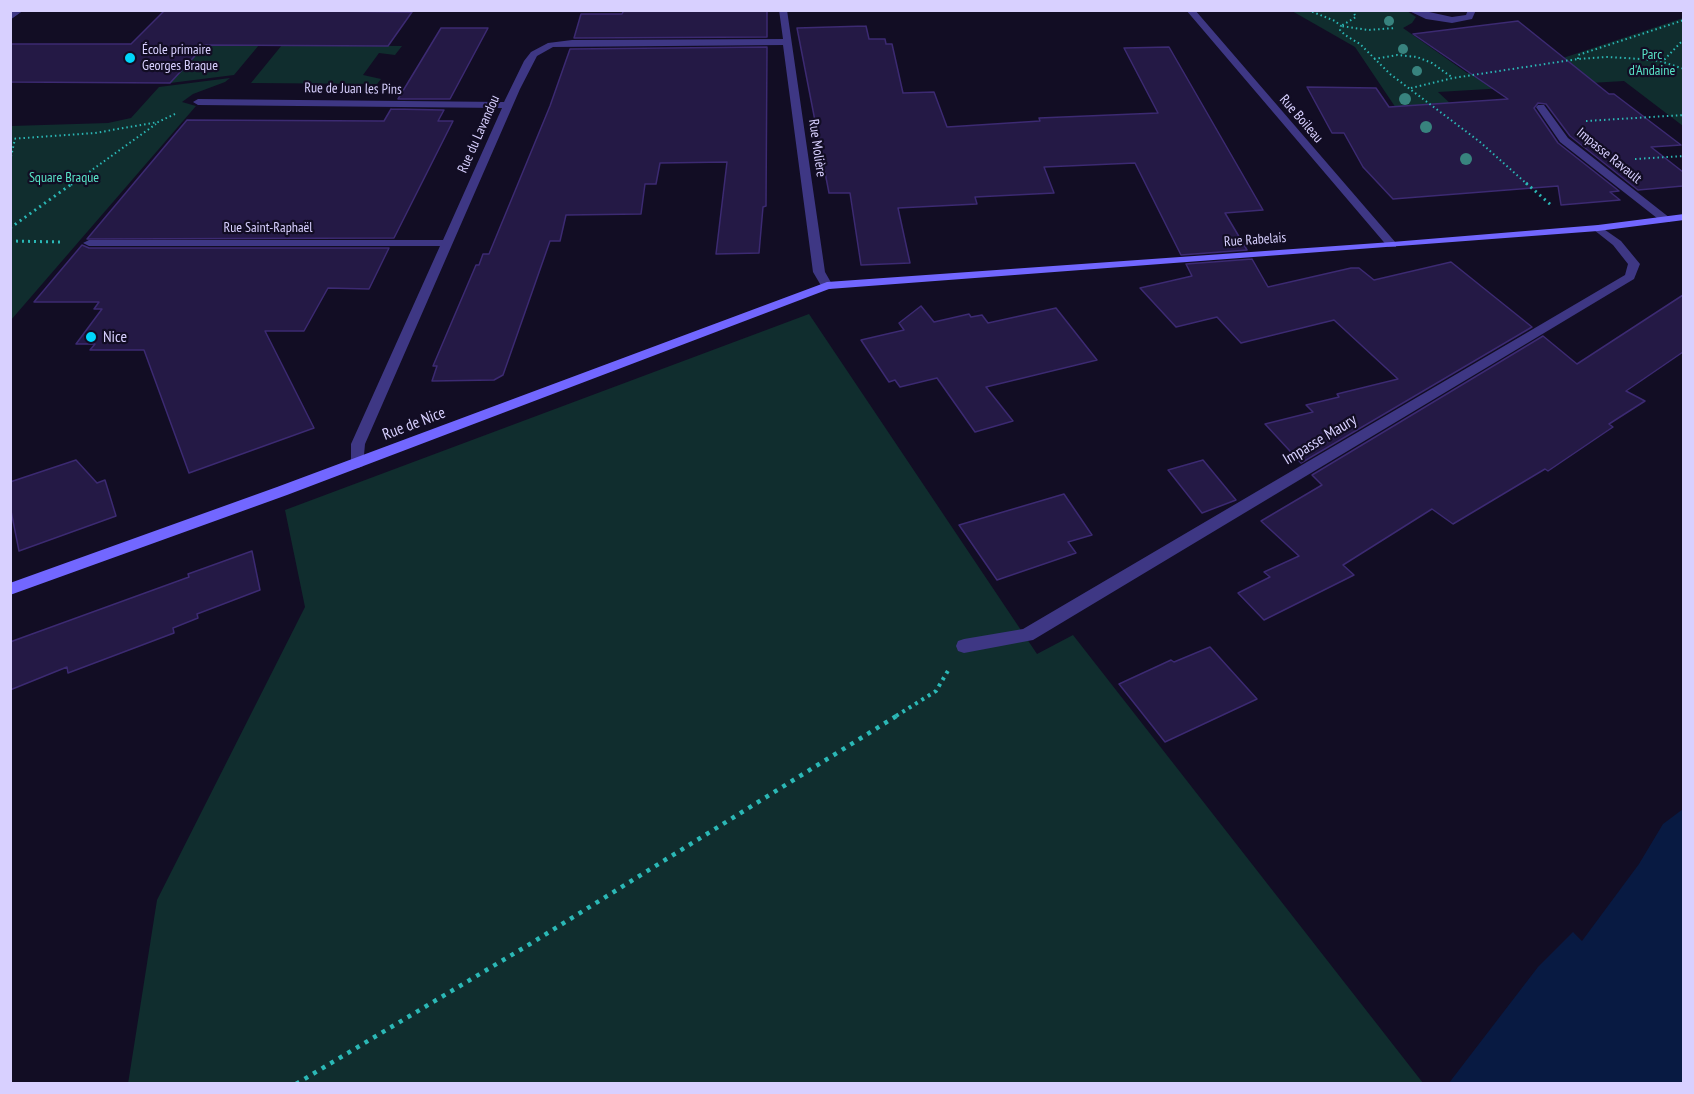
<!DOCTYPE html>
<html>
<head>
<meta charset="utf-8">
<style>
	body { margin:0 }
	#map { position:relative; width:1694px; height:1094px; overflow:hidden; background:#120d24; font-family:"PT Sans Narrow",sans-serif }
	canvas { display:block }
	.frame { position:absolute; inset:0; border:12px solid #d8d0ff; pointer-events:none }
</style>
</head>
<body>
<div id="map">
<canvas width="1694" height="1094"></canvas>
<div class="frame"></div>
</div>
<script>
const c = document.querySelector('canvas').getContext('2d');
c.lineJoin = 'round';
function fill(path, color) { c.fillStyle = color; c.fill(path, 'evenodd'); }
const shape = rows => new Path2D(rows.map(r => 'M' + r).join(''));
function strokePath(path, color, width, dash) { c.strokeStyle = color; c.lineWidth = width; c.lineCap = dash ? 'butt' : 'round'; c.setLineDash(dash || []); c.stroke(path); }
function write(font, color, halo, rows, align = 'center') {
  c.font = font + ' "PT Sans Narrow",sans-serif'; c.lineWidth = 4.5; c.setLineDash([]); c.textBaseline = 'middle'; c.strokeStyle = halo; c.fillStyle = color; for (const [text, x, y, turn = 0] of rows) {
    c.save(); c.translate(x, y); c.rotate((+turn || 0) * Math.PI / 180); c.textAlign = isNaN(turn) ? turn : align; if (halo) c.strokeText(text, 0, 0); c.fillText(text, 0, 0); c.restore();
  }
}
fill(shape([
	[1292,11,1407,11,1416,17,1412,23,1403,28,1467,73,1563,58,1683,18,1683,126,1624,81,1438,92,1524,172,1414,135,1355,47],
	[188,45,259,45,234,75,170,83],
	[282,45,402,46,395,55,379,53,363,75,381,79,377,84,251,83],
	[230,78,225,82,193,94,182,102,196,106,11,320,11,126,108,123,131,118,159,87],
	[809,314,1037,654,1073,635,1423,1083,128,1084,157,900,305,607,285,510]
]), '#102d2e');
fill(shape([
	[1683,809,1683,1083,1449,1083,1538,967,1573,932,1582,941,1639,864,1663,824]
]), '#081a42');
const building = shape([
	[165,10,236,10,412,12,388,46,205,45,170,83,10,82,10,44,131,44,165,10],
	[624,10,767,10,767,37,574,38,581,14,622,14,624,10],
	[1518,21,1609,94,1614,94,1681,145,1651,147,1683,172,1683,186,1638,190,1570,136,1546,104,1538,103,1534,108,1558,143,1619,191,1610,192,1620,200,1561,205,1558,186,1393,199,1363,167,1344,133,1332,133,1307,87,1376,88,1389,107,1508,99,1413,34,1518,21],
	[866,26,869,39,885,39,886,44,892,44,903,93,934,92,947,127,1040,121,1039,118,1158,113,1124,48,1169,47,1263,210,1225,213,1247,250,1181,255,1135,163,1044,167,1054,193,975,197,977,204,898,208,910,263,861,265,850,193,829,193,797,28,866,26],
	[441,28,488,28,450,99,398,99,441,28],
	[767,47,766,206,763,207,759,253,716,254,727,162,660,163,656,184,645,184,641,214,566,215,560,241,550,241,503,375,494,380,432,381,437,366,433,366,476,265,479,265,483,254,489,254,550,106,570,49,767,47],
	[391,109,444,110,438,121,453,121,394,238,87,239,187,120,384,121,391,109],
	[82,245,89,248,389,248,369,289,328,288,304,331,265,331,314,428,189,473,144,350,90,350,95,344,76,344,102,309,94,309,99,302,34,302,82,245],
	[1252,259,1268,287,1351,268,1359,268,1374,280,1451,262,1532,327,1301,463,1265,424,1313,412,1306,405,1339,397,1337,394,1398,379,1334,320,1241,343,1217,317,1176,327,1140,288,1192,276,1186,264,1252,259],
	[1683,295,1683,352,1626,391,1645,401,1609,424,1613,427,1548,471,1545,469,1453,524,1432,509,1343,565,1354,575,1264,620,1238,593,1270,577,1264,572,1299,556,1261,521,1322,485,1312,475,1543,336,1577,364,1683,295],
	[921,306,934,322,969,314,971,317,982,315,988,323,1056,308,1097,360,986,387,1013,421,975,432,937,378,900,387,895,380,889,382,861,340,904,330,899,323,921,306],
	[76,460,97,483,105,480,116,516,19,551,10,506,10,482,76,460],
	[1203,460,1236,500,1202,513,1168,470,1203,460],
	[1064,494,1092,535,1068,542,1076,553,997,580,959,525,1064,494],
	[252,551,260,590,197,614,198,618,173,628,174,633,68,673,67,667,10,690,10,642,189,577,188,574,252,551],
	[1210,647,1257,699,1165,742,1119,684,1171,660,1174,662,1210,647]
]);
fill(building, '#241945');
strokePath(building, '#3c2a72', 1.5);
strokePath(shape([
	[1308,10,1335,21,1341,26,1340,30,1345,35,1360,44,1390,74,1480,142,1528,185],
	[1352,10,1356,17,1341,26,1368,30,1395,28],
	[1374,59,1397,55,1417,57,1432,63,1453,78],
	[1578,59,1578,55,1684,20],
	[1660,61,1665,59,1684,39],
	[1411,88,1453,78,1578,59,1607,57,1641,59,1660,61,1684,69],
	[1586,121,1684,115],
	[10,139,95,133,158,122,175,114],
	[1635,159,1684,156],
	[10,161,15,139],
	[71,185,156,124]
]), '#2bb8b6', 2, [1.5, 3]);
strokePath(shape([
	[1526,183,1551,205],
	[10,228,73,183],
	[10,241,61,242]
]), '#2bb8b6', 3, [2, 4]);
strokePath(shape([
	[896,716,936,691,949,669]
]), '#2bb8b6', 4, [3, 4.5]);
strokePath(shape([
	[296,1084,530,944,898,715]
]), '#2bb8b6', 4.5, [4, 6]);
fill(shape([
	[14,10,24,10,10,20,10,13,14,10],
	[779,10,787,10,825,272,833,286,831,289,823,289,813,272,783,45,553,47,537,56,520,89,365,444,363,466,358,468,351,463,351,444,440,246,89,246,83,243,89,240,443,240,502,108,198,105,193,102,198,99,504,102,524,61,531,52,548,43,572,40,783,39,779,10],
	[1186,10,1195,10,1396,243,1396,247,1388,247,1186,10],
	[1407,10,1420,10,1452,17,1466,15,1468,10,1476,10,1472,19,1452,23,1426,19,1407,10],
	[1538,105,1544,105,1568,138,1670,218,1670,222,1662,222,1560,142,1536,107,1538,105],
	[1598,225,1621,241,1640,264,1634,279,1033,640,964,653,958,651,956,646,958,641,964,639,1023,629,1625,275,1628,264,1613,245,1594,230,1592,228,1598,225]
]), '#3e3784');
fill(shape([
	[1684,214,1684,220,1598,231,829,289,287,495,10,595,10,583,277,487,827,282,1392,242,1598,225,1684,214]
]), '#7267ff');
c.fillStyle = '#38837e';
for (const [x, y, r] of [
	[1389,21,5],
	[1403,49,5],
	[1417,71,5],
	[1405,99,6],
	[1426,127,6],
	[1466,159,6]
]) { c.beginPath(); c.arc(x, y, r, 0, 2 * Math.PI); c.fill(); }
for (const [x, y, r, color] of [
	[130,58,6,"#00d6fb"],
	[91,337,6,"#00d6fb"]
]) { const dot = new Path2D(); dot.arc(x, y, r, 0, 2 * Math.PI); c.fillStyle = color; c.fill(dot); strokePath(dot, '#120d24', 2); }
write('14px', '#d8d0ff', '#120d24', [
	["École primaire",142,50],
	["Georges Braque",142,66]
], 'left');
write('14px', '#58e3c7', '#120d24', [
	["Parc",1652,55],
	["d'Andaine",1652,71],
	["Square Braque",64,178]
]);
write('14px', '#d8d0ff', '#120d24', [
	["Rue de Juan les Pins",353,89,1],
	["Rue Boileau",1301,119,49],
	["Rue du Lavandou",479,134,-66],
	["Rue Molière",817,148,82],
	["Impasse Ravault",1609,156,39],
	["Rue Saint-Raphaël",268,228],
	["Rue Rabelais",1255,240,-4]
]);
write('16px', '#d8d0ff', '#120d24', [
	["Nice",103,337]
], 'left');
write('16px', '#d8d0ff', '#120d24', [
	["Rue de Nice",414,424,-21],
	["Impasse Maury",1320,440,-31]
]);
</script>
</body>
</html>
